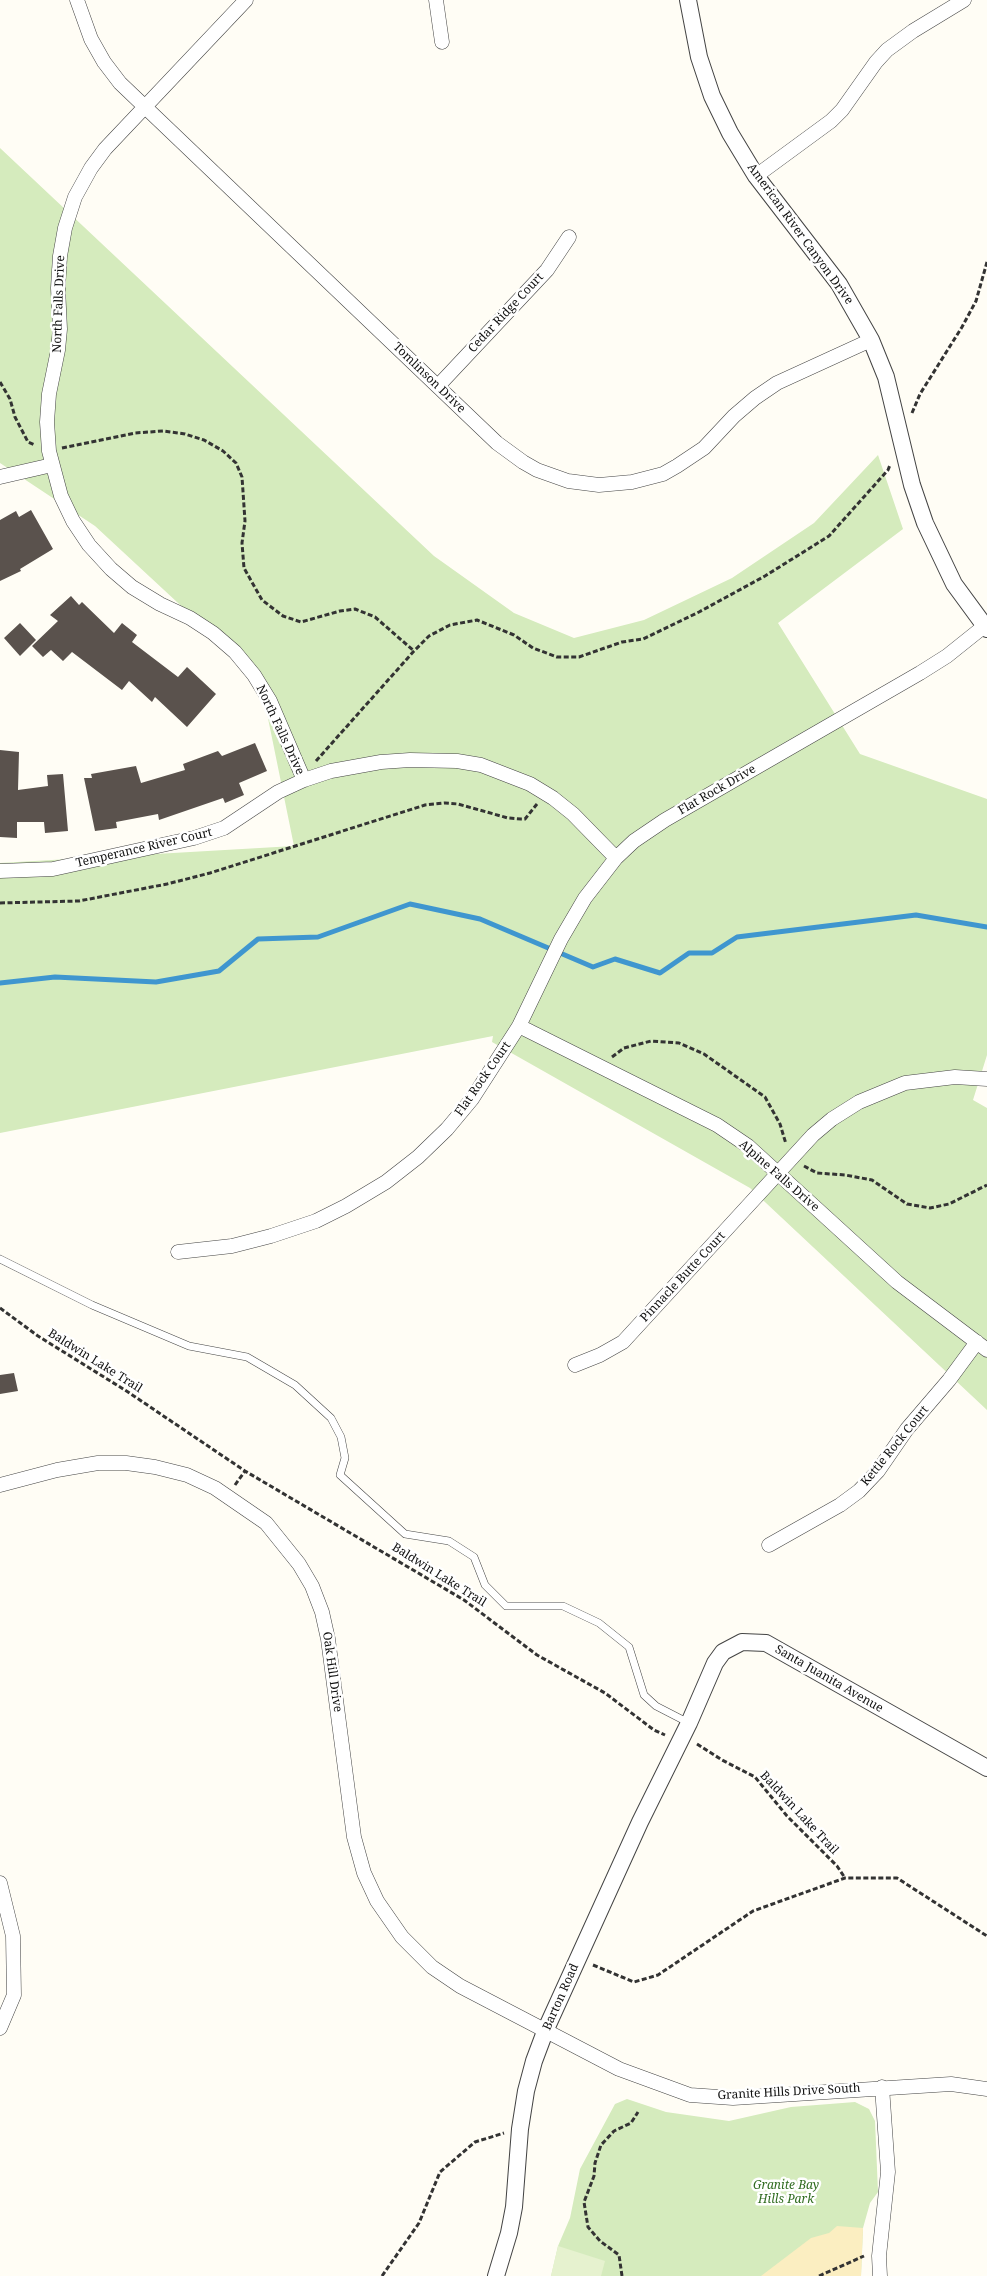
<!DOCTYPE html>
<html>
<head>
<meta charset="utf-8">
<style>
	body { margin:0 }
	canvas { display:block; background:#fffdf5 }
</style>
</head>
<body>
<canvas width="987" height="2276"></canvas>
<script>
const c = document.querySelector('canvas').getContext('2d');
c.lineJoin = 'round';
function fill(path, color) { c.fillStyle = color; c.fill(path, 'evenodd'); }
const shape = rows => new Path2D(rows.map(r => 'M' + r).join(''));
function strokePath(path, color, width, dash) { c.strokeStyle = color; c.lineWidth = width; c.lineCap = dash ? 'butt' : 'round'; c.setLineDash(dash || []); c.stroke(path); }
function write(font, color, halo, rows, align = 'center') {
  c.font = font + ' "Noto Serif",serif'; c.lineWidth = 5; c.setLineDash([]); c.textBaseline = 'middle'; c.strokeStyle = halo; c.fillStyle = color; for (const [text, x, y, turn = 0] of rows) {
    c.save(); c.translate(x, y); c.rotate((+turn || 0) * Math.PI / 180); c.textAlign = isNaN(turn) ? turn : align; if (halo) c.strokeText(text, 0, 0); c.fillText(text, 0, 0); c.restore();
  }
}
fill(shape([
	[0,148,434,556,514,613,574,638,644,620,732,578,814,523,878,455,903,529,778,623,860,754,987,799,987,1055,973,1100,987,1108,987,1410,750,1188,492,1042,493,1036,0,1133,0,863,294,846,260,679,95,526,0,463],
	[627,2099,666,2112,729,2121,791,2107,855,2102,869,2109,875,2121,878,2192,870,2203,863,2228,861,2276,551,2276,558,2246,570,2218,580,2169,615,2104]
]), '#d5ebbd');
fill(shape([
	[837,2226,863,2228,861,2276,761,2276,811,2238,829,2233]
]), '#fbeec1');
fill(shape([
	[558,2246,605,2261,601,2276,551,2276]
]), '#e6f2cf');
strokePath(shape([
	[0,983,55,977,156,982,219,971,258,939,318,937,410,904,480,919,593,967,615,959,660,973,689,953,712,953,737,937,916,915,987,927]
]), '#3f96cf', 5);
fill(shape([
	[31,510,53,549,20,569,21,571,0,581,0,520,16,511,19,517],
	[71,596,79,605,82,602,114,633,122,623,137,635,132,642,178,677,187,667,216,694,187,727,155,697,152,702,129,681,122,690,72,652,63,661,51,650,43,657,32,646,58,621,50,615],
	[20,623,36,640,20,656,4,638],
	[255,743,267,771,239,783,244,795,225,803,223,798,159,820,158,814,116,822,117,828,95,831,84,778,92,778,91,774,136,766,141,783,185,770,183,764,218,751,222,756],
	[0,750,19,752,18,790,48,786,47,775,63,774,68,831,45,833,44,822,17,822,17,838,0,837],
	[14,1373,18,1391,0,1394,0,1375]
]), '#5a524d');
const service = shape([
	[0,1259,92,1305,189,1346,247,1357,295,1385,331,1418,341,1437,345,1458,340,1475,405,1534,449,1541,474,1557,485,1585,506,1606,563,1606,599,1623,629,1647,644,1695,656,1706,689,1723]
]);
const minor = shape([
	[77,0,91,39,104,62,120,83,497,443,523,462,537,470,568,481,599,485,632,482,663,474,677,466,704,448,734,416,755,398,777,383,871,340],
	[246,0,105,149,91,168,75,197,65,228,60,256,58,288,60,329,58,350,49,394,47,422,49,451,61,496,73,521,89,545,111,569,132,587,160,604,190,618,213,633,235,652,254,675,270,701,304,780],
	[436,0,442,42],
	[756,176,831,121,842,110,876,62,887,50,913,31,964,0],
	[438,386,547,270,569,237],
	[0,477,52,465],
	[0,871,53,869,194,838,224,828,278,792,304,780,331,771,381,762,410,760,457,761,481,765,530,784,553,798,573,814,616,858],
	[519,1026,717,1125,748,1146,897,1282,987,1350],
	[178,1252,232,1246,271,1236,316,1221,346,1206,386,1182,418,1157,447,1129,472,1099,519,1026,561,939,585,898,616,858,634,841,665,820,920,673,947,656,987,624],
	[575,1365,600,1355,623,1342,813,1135,832,1119,859,1102,905,1083,955,1077,987,1079],
	[0,1485,57,1470,98,1463,126,1463,155,1467,187,1475,215,1488,266,1523,299,1564,312,1586,322,1612,328,1639,354,1837,364,1873,377,1901,402,1937,432,1967,460,1986,619,2069,690,2095,733,2098,951,2084,987,2089],
	[769,1545,840,1505,859,1491,878,1471,907,1429,949,1380,977,1342],
	[0,1883,13,1936,14,1995,0,2028],
	[880,2276,879,2256,888,2172,882,2087]
]);
const tertiary = shape([
	[688,0,699,57,712,96,730,133,756,176,839,284,871,340,886,377,912,485,925,523,954,584,987,629],
	[496,2276,509,2233,514,2207,520,2129,526,2091,534,2061,546,2029,640,1822,689,1723,715,1663,723,1652,742,1642,766,1643,987,1768]
]);
strokePath(service, '#444', 8);
strokePath(minor, '#444', 15);
strokePath(tertiary, '#444', 18);
strokePath(shape([
	[0,382,10,399,15,417,28,442,35,445],
	[912,413,920,394,962,327,976,301,987,262],
	[62,448,135,433,163,431,185,434,204,440,223,451,236,463,242,477,245,521,242,543,244,568,262,600,283,616,301,622,340,611,355,609,375,617,414,651],
	[316,761,414,651,429,636,450,625,477,620,514,635,533,648,557,657,579,657,622,642,643,639,699,612,765,576,829,536,888,470,890,465],
	[0,903,79,901,167,884,210,873,425,805,445,803,458,804,508,818,521,819,525,819,537,804],
	[612,1057,624,1048,651,1041,679,1043,704,1054,765,1097,780,1124,786,1144],
	[804,1166,817,1173,845,1175,872,1180,907,1204,930,1208,949,1204,987,1185],
	[0,1308,38,1336,128,1392,245,1471,464,1600,537,1655,605,1693,654,1730,665,1735],
	[235,1485,245,1471],
	[697,1744,722,1760,755,1777,787,1816,837,1866,845,1878],
	[593,1965,634,1982,658,1975,753,1911,845,1878,897,1878,987,1936],
	[382,2276,419,2223,440,2172,475,2142,504,2133],
	[622,2276,619,2255,600,2241,588,2227,584,2202,594,2176,595,2163,601,2145,614,2131,631,2123,638,2112],
	[819,2276,864,2256]
]), '#333', 3, [5, 2.5]);
strokePath(service, '#fff', 7);
strokePath(minor, '#fff', 14);
strokePath(tertiary, '#fff', 16);
write('12px', '#111', '#fff', [
	["American River Canyon Drive",800,234,54],
	["North Falls Drive",59,304,-88],
	["Cedar Ridge Court",506,313,-47],
	["Tomlinson Drive",429,378,44],
	["North Falls Drive",280,730,65],
	["Flat Rock Drive",717,790,-30],
	["Temperance River Court",144,848,-13],
	["Flat Rock Court",483,1079,-55],
	["Alpine Falls Drive",779,1176,41],
	["Pinnacle Butte Court",683,1277,-47],
	["Baldwin Lake Trail",95,1361,32],
	["Kettle Rock Court",895,1446,-51],
	["Baldwin Lake Trail",439,1575,32],
	["Oak Hill Drive",332,1672,82],
	["Santa Juanita Avenue",829,1679,30],
	["Baldwin Lake Trail",799,1813,47],
	["Barton Road",561,1997,-66],
	["Granite Hills Drive South",789,2092,-3]
]);
write('italic 12px', '#2f6b1f', '#fff', [
	["Granite Bay",786,2186],
	["Hills Park",786,2200]
]);
</script>
</body>
</html>
